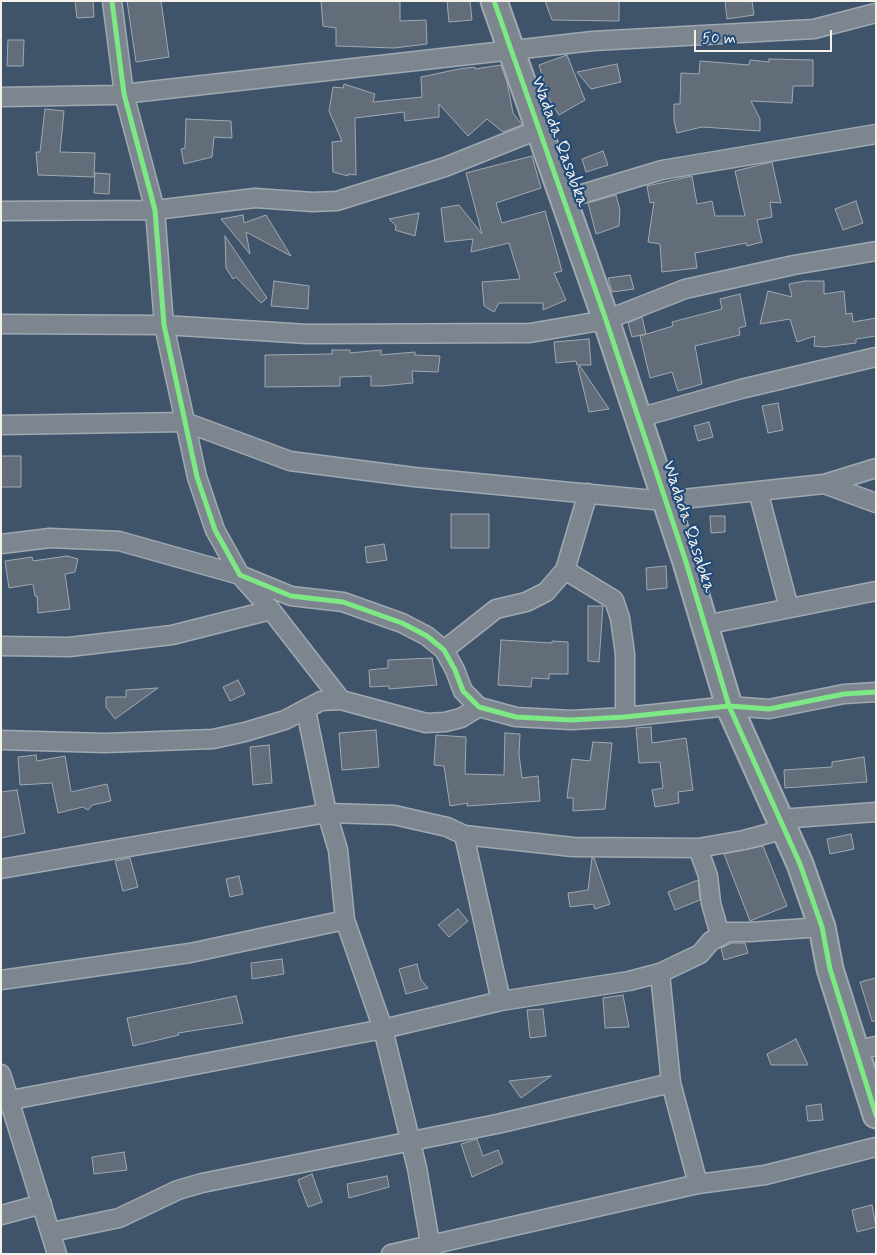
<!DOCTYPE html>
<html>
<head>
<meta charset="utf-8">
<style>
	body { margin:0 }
	#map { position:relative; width:877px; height:1255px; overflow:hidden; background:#3f546a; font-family:Mynerve,sans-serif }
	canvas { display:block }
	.frame { position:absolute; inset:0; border:2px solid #f4f1e8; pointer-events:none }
	.scale { position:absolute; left:694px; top:30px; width:138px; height:22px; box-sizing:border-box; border:2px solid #f4f1e8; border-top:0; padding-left:6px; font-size:15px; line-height:18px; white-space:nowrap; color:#f4f1e8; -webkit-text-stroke:4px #1f4a7a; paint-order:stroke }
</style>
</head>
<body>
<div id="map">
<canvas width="877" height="1255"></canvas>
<div class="frame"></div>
<div class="scale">50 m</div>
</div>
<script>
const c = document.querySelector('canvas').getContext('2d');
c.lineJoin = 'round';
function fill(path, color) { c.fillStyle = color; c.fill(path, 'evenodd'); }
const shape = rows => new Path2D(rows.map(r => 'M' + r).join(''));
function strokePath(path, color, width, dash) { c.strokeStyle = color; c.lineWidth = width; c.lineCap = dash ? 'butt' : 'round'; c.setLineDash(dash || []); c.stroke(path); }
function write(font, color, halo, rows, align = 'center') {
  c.font = font + ' Mynerve,sans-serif'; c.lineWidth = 4.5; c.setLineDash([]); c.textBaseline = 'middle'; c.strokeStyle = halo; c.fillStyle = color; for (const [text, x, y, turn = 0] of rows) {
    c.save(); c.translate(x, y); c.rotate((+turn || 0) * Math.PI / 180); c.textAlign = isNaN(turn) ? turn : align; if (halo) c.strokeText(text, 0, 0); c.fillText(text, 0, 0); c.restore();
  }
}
const building = shape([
	[75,1,93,1,94,17,77,18,75,1],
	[127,1,161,1,169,57,136,62,127,1],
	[321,1,400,1,400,21,426,20,427,44,394,48,336,46,336,28,323,26,321,1],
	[447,1,470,1,472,20,449,22,447,1],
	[545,1,619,1,619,21,552,20,545,1],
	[725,1,752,1,754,15,727,19,725,1],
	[8,40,24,40,23,66,7,66,8,40],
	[567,55,585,100,559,115,549,99,539,65,567,55],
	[769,59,813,60,813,86,793,86,792,103,751,101,760,119,760,131,702,127,677,133,674,121,674,104,680,104,681,73,699,74,700,61,749,65,750,60,769,62,769,59],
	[617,64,621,82,591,89,577,72,617,64],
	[501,65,507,82,513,113,522,125,503,132,487,119,468,136,439,104,439,117,405,121,404,112,355,118,356,175,348,174,348,176,333,172,332,142,342,141,329,111,333,87,343,88,344,84,375,94,373,102,422,97,421,77,459,69,475,67,475,69,501,65],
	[45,109,64,111,60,152,95,153,94,177,38,175,36,152,40,152,45,109],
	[186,119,231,121,232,138,214,137,212,157,184,164,181,149,185,148,186,119],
	[603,151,608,165,586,172,582,159,603,151],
	[532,156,541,188,496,203,502,223,545,211,562,271,554,273,566,300,543,310,543,303,499,303,494,312,484,306,482,282,520,279,509,243,471,252,473,239,445,242,441,208,459,205,482,234,466,173,532,156],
	[772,162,781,203,770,202,772,217,757,220,762,242,747,246,746,243,695,253,697,268,662,272,660,244,648,242,654,202,650,203,647,186,692,176,697,204,712,201,715,216,745,216,735,171,772,162],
	[95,173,110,174,109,194,94,193,95,173],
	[616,195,620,210,619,226,596,234,588,203,616,195],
	[856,201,863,223,843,230,835,209,856,201],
	[419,213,415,236,395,230,396,226,389,219,419,213],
	[243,215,244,223,266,215,291,256,246,232,250,254,221,219,243,215],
	[225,236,267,298,261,303,236,277,233,279,226,268,225,236],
	[630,275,634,289,612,292,608,278,630,275],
	[274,281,309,286,308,309,271,306,274,281],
	[805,281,824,281,824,294,844,291,846,314,852,313,853,322,876,318,876,336,856,339,856,343,824,347,814,346,815,336,797,342,790,319,760,324,768,291,792,297,789,284,805,281],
	[740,294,746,326,739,328,740,335,695,346,702,384,678,391,672,372,650,378,640,336,673,326,672,322,722,309,720,299,740,294],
	[642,317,646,334,632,337,628,323,642,317],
	[589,339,591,365,577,365,576,361,556,363,554,342,589,339],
	[332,350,350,350,350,353,381,350,381,355,415,352,415,355,440,356,438,372,412,371,413,383,381,386,371,386,371,376,340,377,340,386,265,387,265,355,332,354,332,350],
	[580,366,609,409,589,412,578,367,580,366],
	[778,403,783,430,768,433,762,406,778,403],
	[709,422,713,437,698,441,694,426,709,422],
	[1,456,21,456,21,487,1,487,1,456],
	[451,514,489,514,489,548,451,548,451,514],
	[710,516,725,516,725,532,711,533,710,516],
	[384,544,387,560,367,563,365,547,384,544],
	[67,556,78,559,75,572,65,574,70,609,38,613,37,596,35,596,33,584,9,588,5,561,32,557,33,561,67,556],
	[666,566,667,588,647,590,646,568,666,566],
	[588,606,603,606,599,662,588,661,588,606],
	[501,640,552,643,552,641,568,642,568,674,549,674,549,679,532,678,531,687,498,685,501,640],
	[432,658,437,685,389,689,389,686,370,687,369,670,388,668,388,660,432,658],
	[238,680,245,694,230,701,223,687,238,680],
	[158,688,115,719,106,707,106,697,126,697,126,690,158,688],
	[651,727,652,743,686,738,693,790,678,792,679,803,655,807,652,790,663,788,660,762,639,763,636,728,651,727],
	[376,730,379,767,342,770,339,733,376,730],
	[505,733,520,734,519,754,522,778,538,776,540,801,467,806,468,803,450,806,444,766,434,765,436,735,466,737,465,774,504,775,505,733],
	[593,742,612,743,605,809,573,811,573,798,567,798,572,759,590,761,593,742],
	[269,745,272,783,253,785,250,747,269,745],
	[36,755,37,761,65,756,71,792,107,784,111,801,92,805,88,810,83,807,58,813,52,783,20,785,18,757,36,755],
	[864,757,867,782,785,788,784,770,832,767,832,762,864,757],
	[17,790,25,833,1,838,1,792,17,790],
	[851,834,854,849,830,854,827,839,851,834],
	[763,846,787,906,750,921,724,854,763,846],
	[130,858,138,887,123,891,115,861,130,858],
	[592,858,594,858,610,904,595,909,593,904,570,907,568,893,588,890,592,858],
	[239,876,243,894,230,897,226,879,239,876],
	[698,880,700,900,675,910,668,892,698,880],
	[458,909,468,921,449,937,438,925,458,909],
	[732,943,745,943,748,953,724,960,721,948,732,943],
	[282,959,284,974,252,979,251,963,282,959],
	[417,964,421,980,428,988,406,994,399,969,417,964],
	[876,978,876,1021,872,1021,860,982,876,978],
	[623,995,629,1027,605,1028,603,998,623,995],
	[236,996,243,1023,178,1033,179,1035,133,1046,127,1018,236,996],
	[543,1009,546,1036,530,1038,527,1010,543,1009],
	[796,1039,808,1065,771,1065,767,1054,796,1039],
	[551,1076,521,1098,509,1081,551,1076],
	[821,1104,823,1120,808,1121,806,1106,821,1104],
	[477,1139,483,1156,498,1150,503,1163,472,1177,461,1144,477,1139],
	[124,1152,127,1170,94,1174,92,1157,124,1152],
	[312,1174,322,1202,308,1207,298,1180,312,1174],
	[387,1176,389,1187,349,1198,347,1184,387,1176],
	[872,1205,876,1227,857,1232,852,1210,872,1205]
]);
fill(building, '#626d79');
strokePath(building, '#a0a9b2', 1);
const street = shape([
	[112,1,124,94,155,210,164,325,197,477,215,530,240,575,291,596,343,602,402,623,427,636,444,650,455,670,463,691,479,707,516,717,571,720,625,717,729,706,769,709,844,694,876,692],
	[1,97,114,95,593,41,814,29,876,13],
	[565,199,662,170,876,134],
	[1,211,155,210,255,198,313,202,337,201,445,167,540,129],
	[1,324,164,325,307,334,530,333,606,320,685,289,794,265,876,251],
	[638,418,741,389,876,357],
	[1,425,185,422,290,461,414,477,664,501,824,484,876,468],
	[824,484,876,503],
	[758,491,789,608],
	[1,544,50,538,119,541,240,575,271,610,341,700],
	[565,570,614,600,620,618,625,654,625,717],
	[705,625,876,591],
	[1,646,69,647,172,635,271,610],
	[444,650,496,609,526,602,546,592,565,570,588,493],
	[306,710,327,813,394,815,447,827,464,835,573,847,698,848,744,840,785,829],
	[1,740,105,743,213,739,245,732,285,720,321,701,341,700,426,723,445,722,461,718,479,707],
	[780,819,876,812],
	[464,835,501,1001],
	[698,848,708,876,711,903,720,935],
	[1,869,327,813,338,850,345,920],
	[660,973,671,1083,698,1184],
	[1,980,190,953,345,920,383,1029,417,1168,432,1254],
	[857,1050,876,1046],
	[1,1074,57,1254],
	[1,1102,383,1029,501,1001,629,981,660,973,700,954,711,941,729,932,750,932,822,927],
	[1,1215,42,1204],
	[52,1232,119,1218,178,1190,202,1183,497,1124,671,1083],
	[391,1254,698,1184,765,1175,876,1147]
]);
const secondary = shape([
	[494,1,606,320,686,562,729,706,800,864,822,927,830,969,876,1115]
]);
strokePath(street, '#a0a9b2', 21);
strokePath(secondary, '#a0a9b2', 29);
strokePath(street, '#7d868e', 18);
strokePath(secondary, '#7d868e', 25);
strokePath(shape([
	[112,1,124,94,155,210,164,325,197,477,215,530,240,575,291,596,343,602,402,623,427,636,444,650,455,670,463,691,479,707,516,717,571,720,625,717,729,706,769,709,844,694,876,692],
	[494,1,606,320,686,562,729,706,800,864,822,927,830,969,876,1115]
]), '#7ce984', 5);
write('18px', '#f4f1e8', '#1f4a7a', [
	["Wadada Qasabka",559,142,70],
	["Wadada Qasabka",688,527,72]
]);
</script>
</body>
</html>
